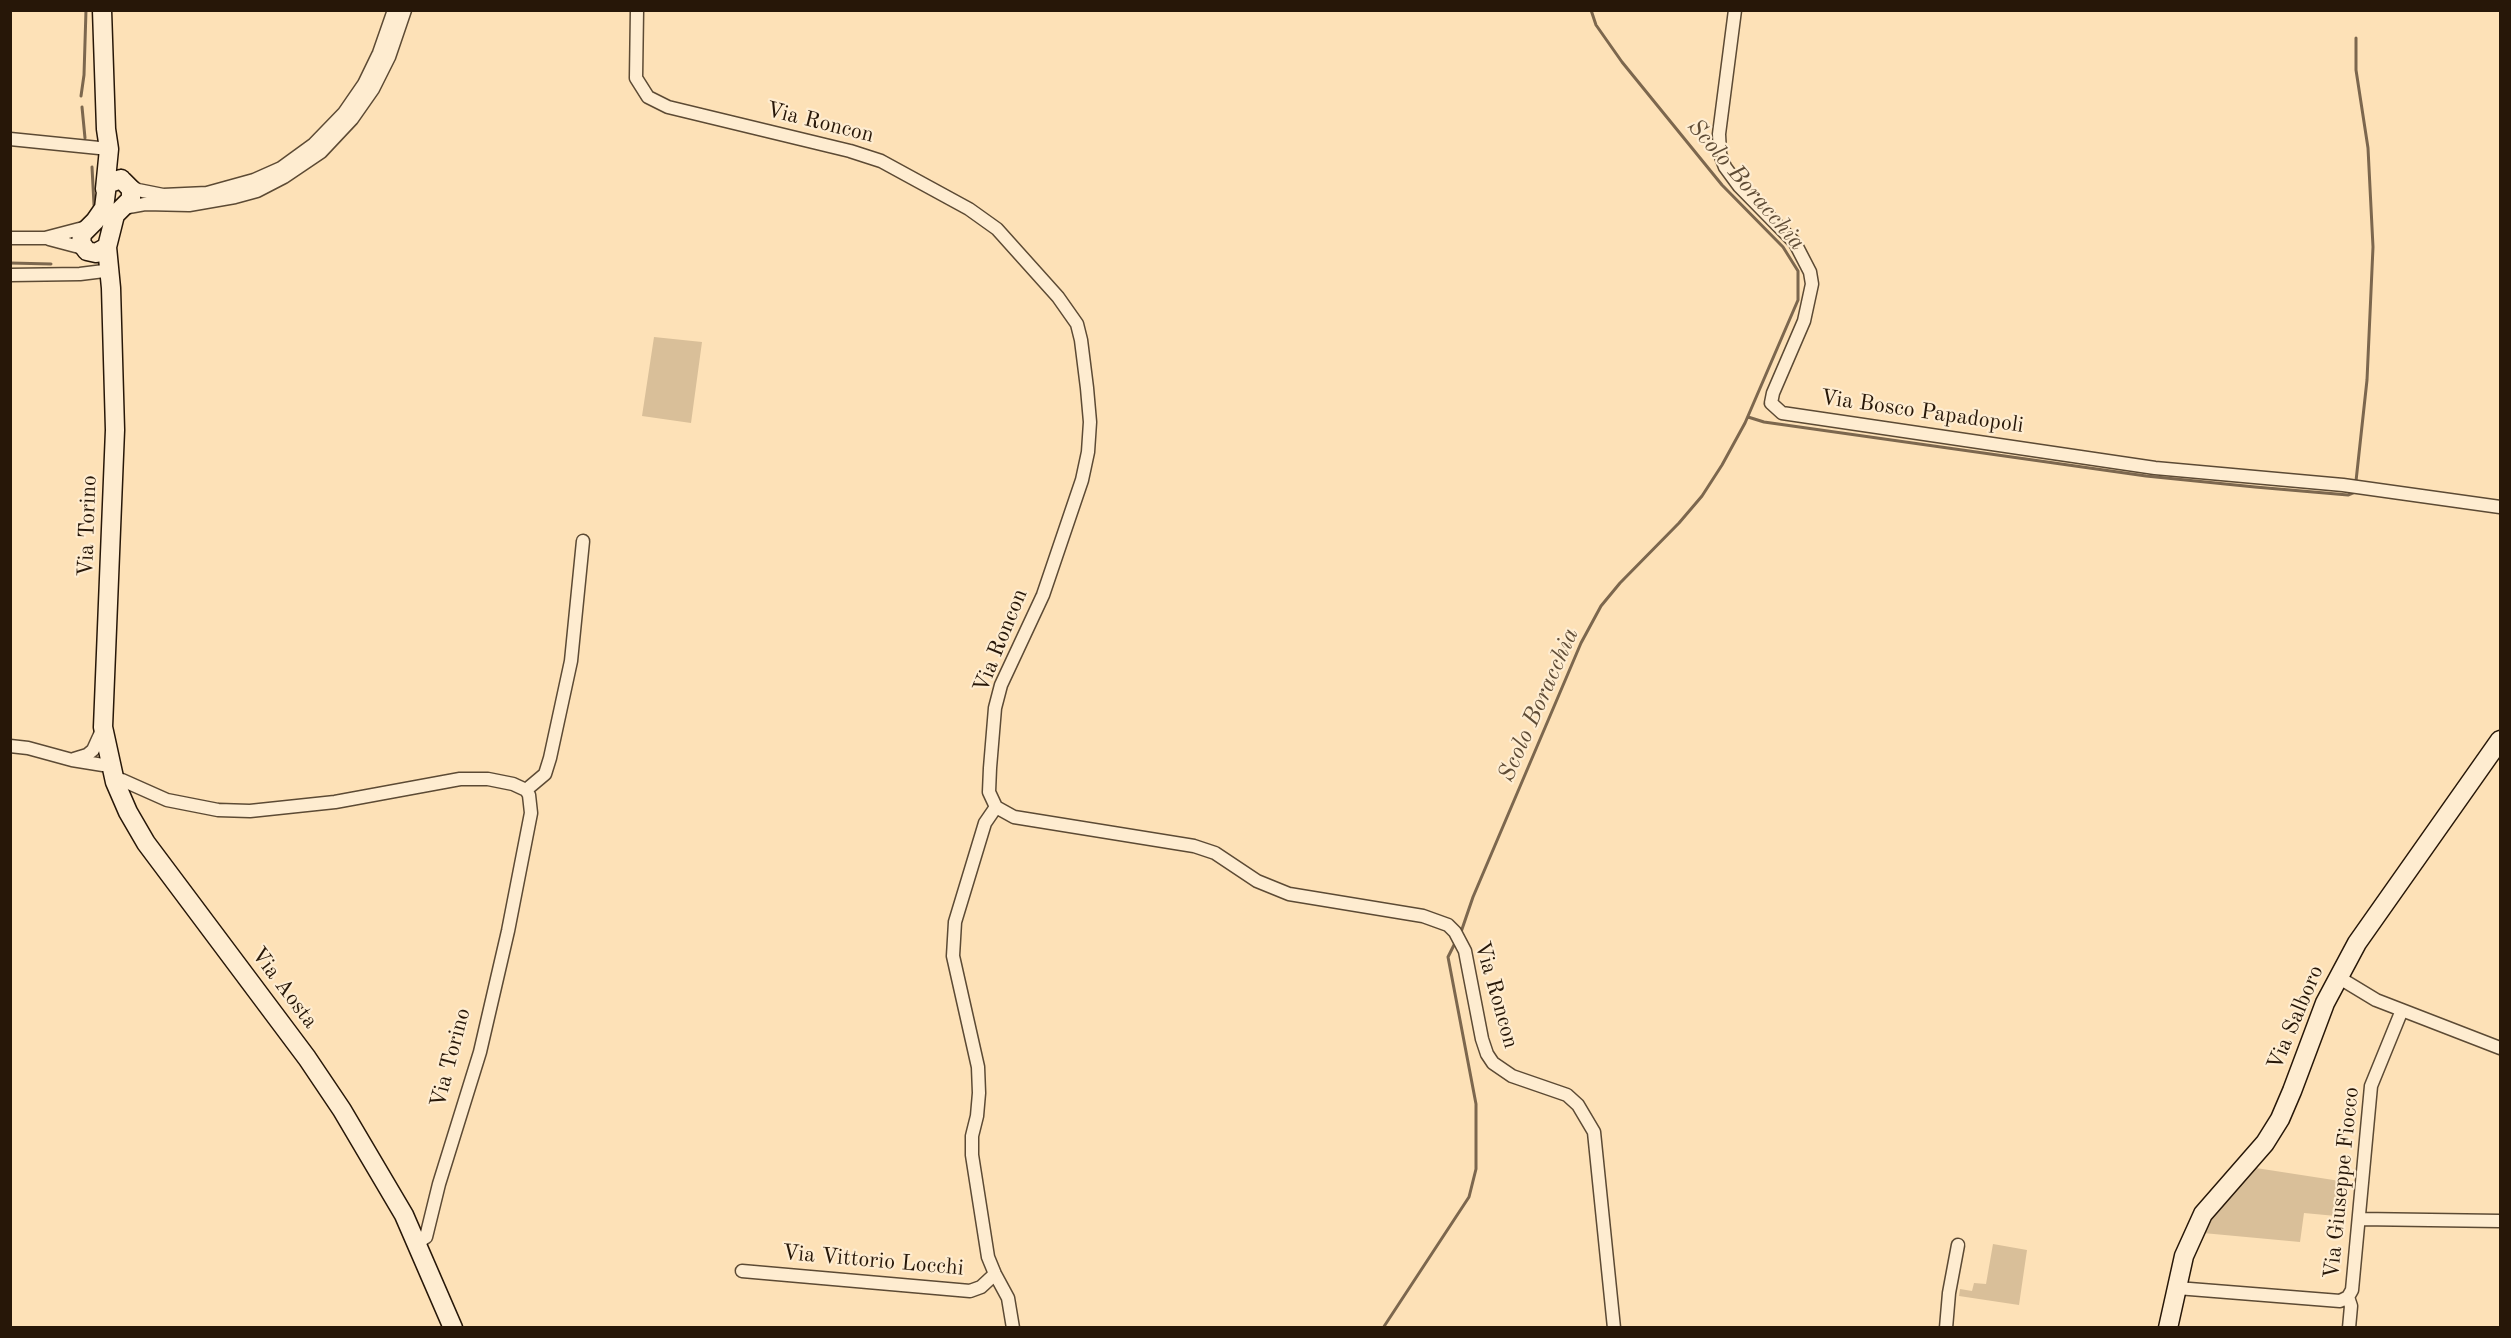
<!DOCTYPE html>
<html>
<head>
<meta charset="utf-8">
<style>
	body { margin:0 }
	#map { position:relative; width:2511px; height:1338px; overflow:hidden; background:#fde1b7; font-family:"Old Standard TT",serif }
	canvas { display:block }
	.frame { position:absolute; inset:0; border:12px solid #271708; pointer-events:none }
</style>
</head>
<body>
<div id="map">
<canvas width="2511" height="1338"></canvas>
<div class="frame"></div>
</div>
<script>
const c = document.querySelector('canvas').getContext('2d');
c.lineJoin = 'round';
function fill(path, color) { c.fillStyle = color; c.fill(path, 'evenodd'); }
const shape = rows => new Path2D(rows.map(r => 'M' + r).join(''));
function strokePath(path, color, width, dash) { c.strokeStyle = color; c.lineWidth = width; c.lineCap = dash ? 'butt' : 'round'; c.setLineDash(dash || []); c.stroke(path); }
function write(font, color, halo, rows, align = 'center') {
  c.font = font + ' "Old Standard TT",serif'; c.lineWidth = 4.5; c.setLineDash([]); c.textBaseline = 'middle'; c.strokeStyle = halo; c.fillStyle = color; for (const [text, x, y, turn = 0] of rows) {
    c.save(); c.translate(x, y); c.rotate((+turn || 0) * Math.PI / 180); c.textAlign = isNaN(turn) ? turn : align; if (halo) c.strokeText(text, 0, 0); c.fillText(text, 0, 0); c.restore();
  }
}
fill(shape([
	[654,337,702,342,691,423,642,416],
	[2256,1168,2340,1181,2336,1216,2304,1213,2300,1242,2203,1233,2218,1208,2221,1209,2224,1202],
	[1993,1244,2027,1250,2019,1305,1959,1296,1960,1289,1972,1291,1974,1283,1986,1284]
]), '#d9bf99');
strokePath(shape([
	[2356,38,2356,70,2368,148,2373,247,2367,380,2356,481],
	[81,96,84,75,86,10],
	[82,107,85,138],
	[92,167,94,205],
	[10,263,51,264],
	[1748,417,1764,422,2146,476,2255,487,2348,495,2355,492],
	[1460,935,1473,897,1581,643,1601,606,1620,583,1679,523,1702,496,1722,465,1745,423,1798,300,1798,271,1783,247,1722,185,1622,62,1596,25,1591,10],
	[1383,1328,1469,1197,1476,1169,1476,1104,1448,957,1456,941]
]), '#7c674e', 3);
const street = shape([
	[637,10,636,78,648,97,668,107,850,151,881,161,969,209,997,229,1058,297,1077,324,1081,340,1087,388,1090,422,1088,452,1082,480,1043,595,1001,685,995,708,990,768,989,792,996,807,1014,817,1194,846,1215,853,1257,881,1289,894,1423,916,1448,925,1455,932,1465,951,1482,1039,1487,1054,1493,1063,1512,1076,1567,1095,1578,1105,1594,1132,1614,1328],
	[1735,10,1719,134,1720,154,1725,167,1739,186,1795,243,1810,272,1812,284,1804,321,1773,393,1771,403,1782,413,2155,468,2343,485,2500,507],
	[10,139,109,149],
	[129,185,138,190,163,195,207,193,254,180,281,168,314,144,344,113,364,84,379,53,394,10],
	[123,208,145,204,189,205,235,197,257,191,284,177,321,152,352,119,373,89,389,57,405,10],
	[10,238,45,238,87,227],
	[49,239,83,248],
	[10,275,80,274,104,271],
	[10,746,28,748,72,760,103,765,110,764],
	[74,759,87,755,93,750,103,728],
	[115,782,122,780,167,800,218,810,250,811,335,802,460,779,488,779,513,784,526,790,529,795,531,813,508,931,480,1052,439,1184,426,1237,417,1243],
	[526,790,545,774,550,758,571,661,583,541],
	[996,807,985,823,955,922,953,956,978,1067,979,1093,977,1116,972,1136,972,1155,988,1257,995,1274,1008,1298,1013,1328],
	[2338,977,2376,1000,2500,1048],
	[2360,1219,2500,1221],
	[742,1271,970,1291,981,1287,995,1274],
	[2177,1288,2340,1301,2348,1297],
	[1946,1328,1949,1293,1958,1245],
	[2349,1328,2351,1306,2348,1297,2352,1290,2371,1086,2402,1010]
]);
const secondary = shape([
	[102,10,106,129,109,149,105,189],
	[121,179,131,189,131,199,115,215,107,247,96,253,87,251,81,243,82,234,95,221,104,208,107,184,121,179],
	[107,247,111,288,115,430,103,727,115,782,128,812,146,843,307,1058,342,1110,404,1215,453,1328],
	[2168,1328,2184,1256,2203,1214,2265,1143,2280,1119,2292,1091,2325,1003,2357,943,2500,740]
]);
strokePath(street, '#5c4a34', 15);
strokePath(secondary, '#271708', 21);
strokePath(street, '#feecd0', 12);
strokePath(secondary, '#feecd0', 18);
write('22px', '#271708', '#feecd0', [
	["Via Roncon",820,123,14],
	["Via Bosco Papadopoli",1922,412,8],
	["Via Torino",88,526,-88],
	["Via Roncon",1001,641,-68],
	["Via Aosta",284,988,53],
	["Via Roncon",1496,995,74],
	["Via Salboro",2296,1018,-67],
	["Via Torino",451,1058,-75],
	["Via Giuseppe Fiocco",2342,1183,-84],
	["Via Vittorio Locchi",873,1261,5]
]);
write('italic 24px', '#5f4c36', '#feecd0', [
	["Scolo Boracchia",1746,185,49],
	["Scolo Boracchia",1539,705,-66]
]);
</script>
</body>
</html>
